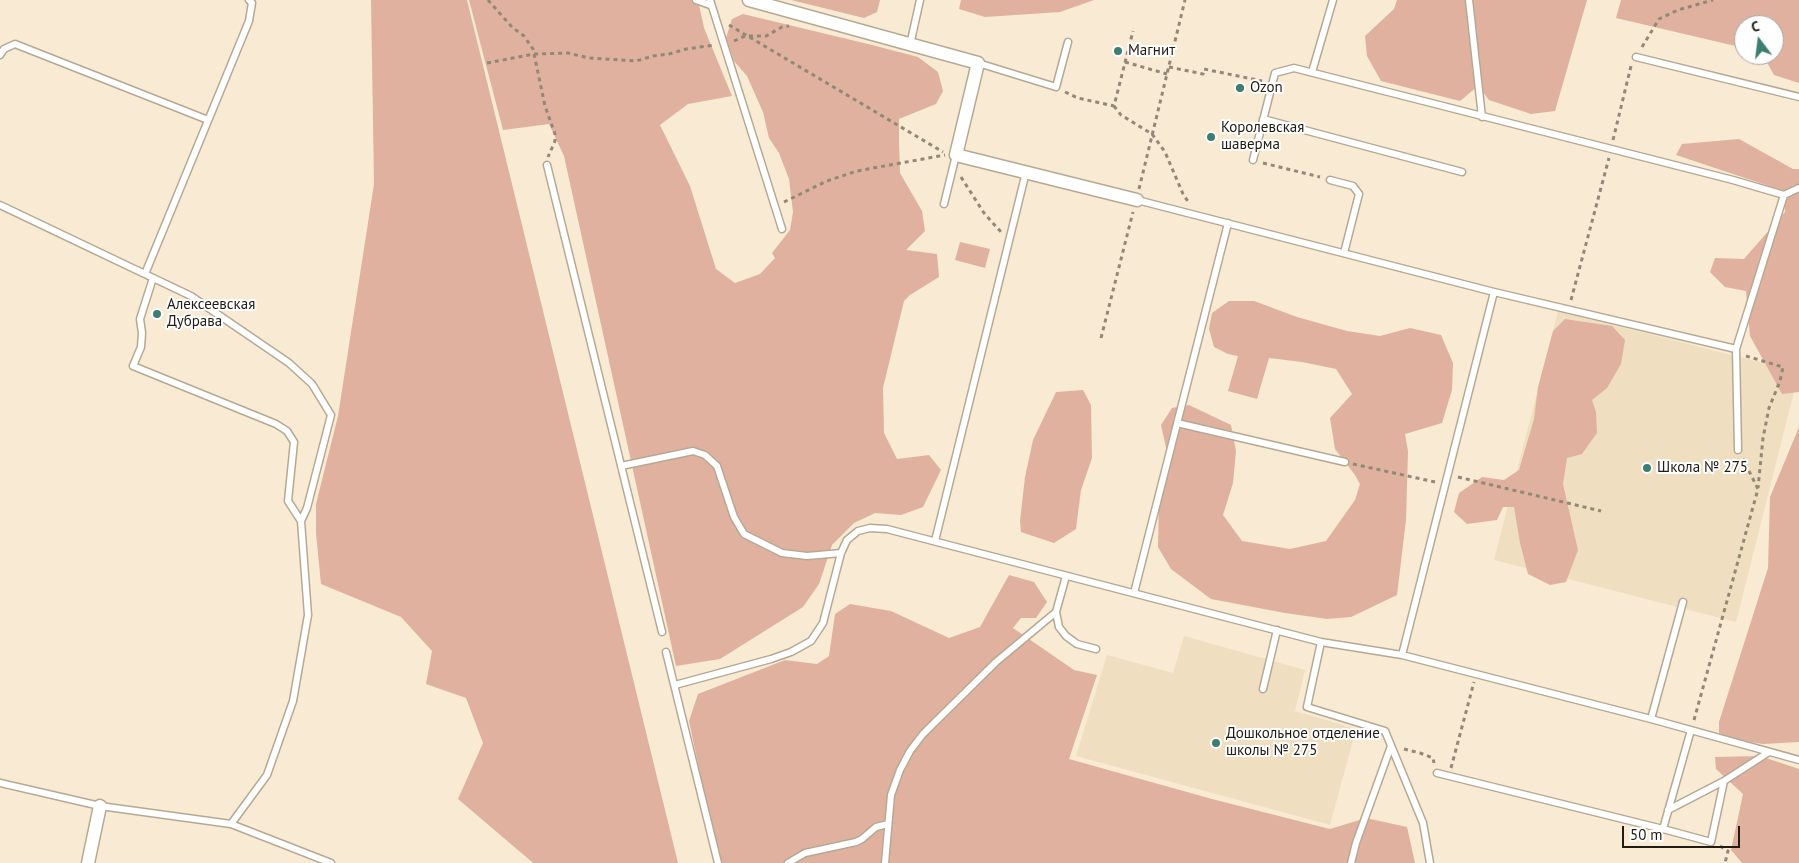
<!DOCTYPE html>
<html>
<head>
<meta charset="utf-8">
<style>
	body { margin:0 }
	#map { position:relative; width:1799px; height:863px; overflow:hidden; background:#f8ead3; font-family:"PT Sans",sans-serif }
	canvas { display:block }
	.north { position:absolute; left:1734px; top:15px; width:50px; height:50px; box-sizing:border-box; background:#fff; border:1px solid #a6a4a1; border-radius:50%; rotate:345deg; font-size:14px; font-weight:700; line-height:20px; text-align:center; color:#201b13 }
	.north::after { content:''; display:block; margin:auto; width:18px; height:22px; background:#3c7f71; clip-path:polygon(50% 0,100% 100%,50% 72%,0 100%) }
	.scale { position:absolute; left:1622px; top:826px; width:118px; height:22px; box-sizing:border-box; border:2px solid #201b13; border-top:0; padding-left:6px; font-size:15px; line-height:18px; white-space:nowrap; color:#201b13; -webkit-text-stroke:4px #fff; paint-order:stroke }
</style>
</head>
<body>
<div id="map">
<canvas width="1799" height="863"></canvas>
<div class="north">С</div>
<div class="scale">50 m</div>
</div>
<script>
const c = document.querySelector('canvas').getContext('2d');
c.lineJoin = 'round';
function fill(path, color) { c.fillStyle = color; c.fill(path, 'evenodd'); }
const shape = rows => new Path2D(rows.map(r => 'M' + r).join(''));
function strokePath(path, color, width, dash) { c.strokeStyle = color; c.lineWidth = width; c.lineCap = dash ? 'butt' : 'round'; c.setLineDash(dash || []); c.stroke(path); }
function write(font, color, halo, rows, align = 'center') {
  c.font = font + ' "PT Sans",sans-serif'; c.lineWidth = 4; c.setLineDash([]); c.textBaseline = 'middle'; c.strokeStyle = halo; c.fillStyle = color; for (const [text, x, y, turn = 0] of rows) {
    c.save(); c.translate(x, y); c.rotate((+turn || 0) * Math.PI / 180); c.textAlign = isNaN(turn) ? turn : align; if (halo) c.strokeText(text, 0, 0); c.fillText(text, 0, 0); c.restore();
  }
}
fill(shape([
	[1558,311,1799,372,1736,622,1494,560],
	[1184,636,1305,670,1295,711,1356,729,1330,825,1076,756,1107,655,1173,673]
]), '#f0dec0');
fill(shape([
	[371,0,467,0,678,863,534,863,532,862,458,799,483,743,466,698,426,684,432,651,401,617,321,584,316,533,316,504,338,416,374,184],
	[469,0,698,0,704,28,732,96,688,104,660,125,690,186,716,269,735,283,760,274,775,258,772,253,790,230,793,212,789,179,779,153,769,138,763,112,747,76,734,61,726,38,732,19,743,14,872,45,918,57,938,72,943,91,936,104,899,119,899,141,900,173,922,211,925,231,906,250,937,254,939,277,910,295,904,301,883,388,884,433,897,459,929,455,941,470,923,507,901,515,875,513,854,523,832,545,819,584,803,607,720,659,676,666,564,156,549,124,503,130],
	[791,0,880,0,877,12,864,18],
	[961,0,1094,0,1060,12,985,17,959,9],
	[1397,0,1587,0,1555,111,1531,114,1489,100,1478,86,1460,101,1381,81,1367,56,1365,36,1394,9],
	[1621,0,1799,0,1799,83,1774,75,1763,55,1774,55,1774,25,1744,25,1744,48,1616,18],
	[1739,139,1793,169,1799,169,1799,392,1782,394,1750,336,1746,291,1725,287,1710,272,1715,258,1744,259,1785,212,1784,191,1676,155,1682,144],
	[960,242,990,249,985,268,955,260],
	[1229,301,1254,301,1297,317,1347,331,1380,336,1410,328,1441,335,1453,363,1452,390,1442,423,1405,434,1408,451,1406,520,1397,595,1351,617,1327,619,1285,613,1211,599,1171,569,1158,547,1159,499,1167,452,1161,425,1172,408,1189,405,1231,425,1236,451,1233,483,1223,515,1242,541,1290,549,1326,541,1355,500,1360,484,1355,475,1335,449,1330,418,1352,394,1336,369,1302,362,1269,358,1257,399,1228,391,1238,356,1228,354,1214,347,1209,329,1212,313],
	[1565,319,1612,326,1625,340,1621,364,1607,388,1592,400,1596,412,1597,433,1582,454,1567,458,1563,484,1578,550,1566,582,1550,585,1528,574,1520,543,1514,507,1503,507,1497,520,1467,524,1454,512,1459,493,1482,477,1504,480,1519,470,1534,419,1538,387,1553,331],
	[1083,390,1091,405,1092,458,1081,490,1076,529,1054,543,1021,532,1020,521,1025,477,1033,440,1056,392],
	[1799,427,1799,742,1763,744,1732,739,1719,733,1719,722,1768,568,1770,497],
	[1009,575,1034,582,1047,602,1036,618,1021,618,1013,628,1074,670,1097,675,1069,759,1212,799,1330,829,1366,818,1407,827,1415,863,719,863,689,721,698,694,785,660,817,664,829,656,835,614,850,604,891,611,949,638,980,627],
	[1760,756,1799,769,1799,863,1742,863,1731,850,1743,794,1716,769,1715,757]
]), '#e0b19f');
const lane = shape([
	[696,0,710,5],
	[710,0,782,229],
	[1469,0,1482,117],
	[910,45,920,0],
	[0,55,4,49,15,44,208,120],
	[1636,57,1799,97],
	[978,63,1056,87,1068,42],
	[1312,72,1333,0],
	[1263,119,1462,172],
	[1253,160,1275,73,1294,68,1733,180,1784,195],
	[547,165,662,632],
	[1330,180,1353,186,1359,194,1344,253],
	[1137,200,1494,292,1736,349],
	[944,204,956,155],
	[0,205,191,296,289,363,312,384,331,415,307,508,301,521],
	[145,274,249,21,252,3,249,0],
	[153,278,140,319,142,333,141,347,133,366,276,424,287,431,294,442,288,501,301,521,308,615,293,701,267,775,231,824],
	[1177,423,1345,462],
	[1738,450,1736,349,1784,195,1799,188],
	[621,466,693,451,705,455,717,466,734,517,744,534,782,553,807,556,841,553],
	[935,541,1026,172],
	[1134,593,1228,223],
	[1056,612,1059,627,1066,636,1077,644,1096,649],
	[1321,642,1307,707,1385,731,1423,823,1430,863],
	[666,652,718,863],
	[1402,655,1494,292],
	[675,685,771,659,791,652,811,641,823,623,841,553,847,540,858,531,870,528,887,529,1321,642,1402,655,1651,719,1799,760],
	[1263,689,1277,630],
	[1651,719,1683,602],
	[1437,773,1663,829,1691,730],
	[0,783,100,806,231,824,331,863],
	[1668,810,1724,781],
	[1663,829,1711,842,1724,781,1769,752],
	[788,863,805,853,856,842,862,839,876,827,888,824],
	[885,863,891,795,900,770,910,751,923,734,996,662,1056,612,1066,576],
	[1351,863,1356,843,1391,746]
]);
const street = shape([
	[749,0,978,63,956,155,1137,200],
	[88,863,100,806]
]);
strokePath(lane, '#b6a993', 9);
strokePath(street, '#b6a993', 15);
strokePath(shape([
	[488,0,512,27,524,36,533,49,545,106,555,134,555,141,548,157],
	[729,25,943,152],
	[734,41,745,36,766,36,782,27,789,26],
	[1642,47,1659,19,1678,10,1713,0],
	[1125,62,1167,74],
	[487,63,534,54,568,53,589,58,636,61,653,56,669,54,686,49,715,45],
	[1169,67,1203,74,1204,69,1262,81],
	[1065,92,1078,98,1114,106,1133,31],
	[1114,106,1121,115,1152,134,1165,152,1183,194,1189,203],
	[1613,140,1631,66],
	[1263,163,1320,177],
	[961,177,984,213,1001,232],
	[1139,189,1185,0],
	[784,202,827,181,857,171,945,155],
	[1571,300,1609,158],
	[1101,338,1133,212],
	[1746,356,1783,367,1780,381,1769,408,1763,438,1758,488],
	[1353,464,1435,482],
	[1458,477,1601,511],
	[1694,720,1758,489,1743,459],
	[1404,749,1420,753,1433,758,1434,763],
	[1451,768,1474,682],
	[1720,846,1728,851,1725,863]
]), '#928878', 3, [4, 4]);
strokePath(lane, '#fff', 6);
strokePath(street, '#fff', 12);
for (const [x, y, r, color] of [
	[1118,51,5,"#3c7f71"],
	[1240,88,5,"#3c7f71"],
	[1211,137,5,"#3c7f71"],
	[157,314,5,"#3c7f71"],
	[1647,468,5,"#3c7f71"],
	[1216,743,5,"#3c7f71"]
]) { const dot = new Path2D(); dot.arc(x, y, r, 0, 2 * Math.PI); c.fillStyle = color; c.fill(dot); strokePath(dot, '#fff', 2); }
write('15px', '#201b13', '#fff', [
	["Магнит",1128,51],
	["Ozon",1250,88],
	["Королевская",1221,128],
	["шаверма",1221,145],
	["Алексеевская",167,305],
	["Дубрава",167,322],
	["Школа № 275",1657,468],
	["Дошкольное отделение",1226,734],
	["школы № 275",1226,751]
], 'left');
</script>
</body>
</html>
